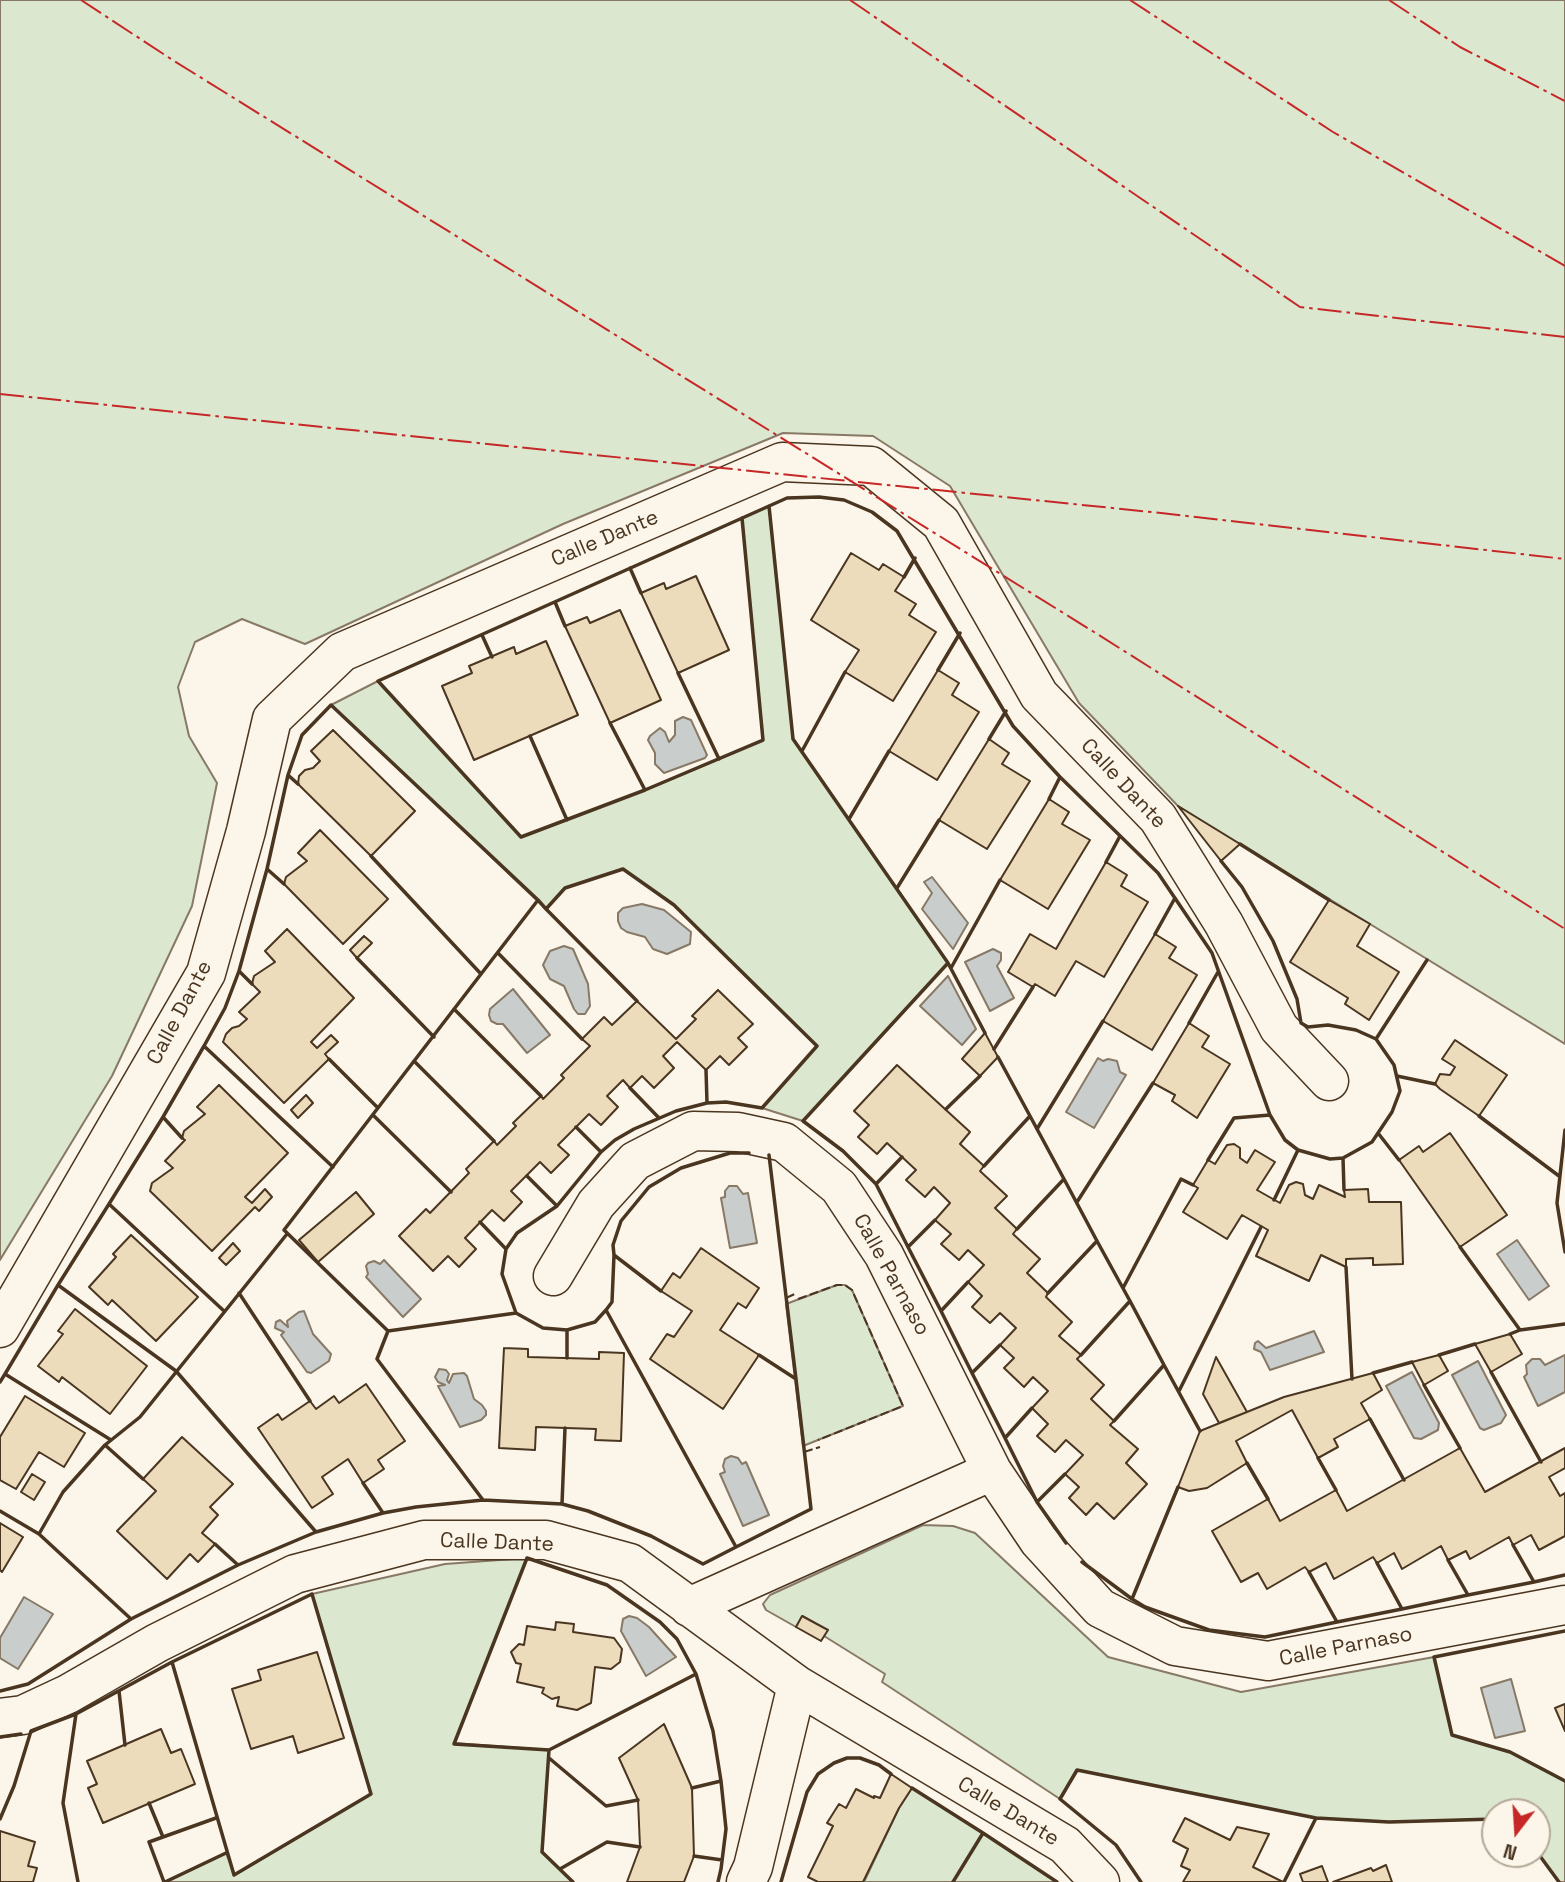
<!DOCTYPE html>
<html>
<head>
<meta charset="utf-8">
<style>
	body { margin:0 }
	#map { position:relative; width:1565px; height:1882px; overflow:hidden; background:#fbf6e9; font-family:"Space Grotesk",sans-serif }
	canvas { display:block }
	.north { position:absolute; left:1481px; top:1798px; width:70px; height:70px; box-sizing:border-box; background:#fbf6e9; border:2px solid #b4a999; border-radius:50%; rotate:197deg; font-size:19px; font-weight:700; line-height:28px; text-align:center; color:#4a3520 }
	.north::after { content:''; display:block; margin:auto; width:24px; height:32px; background:#c62828; clip-path:polygon(50% 0,100% 100%,50% 72%,0 100%) }
</style>
</head>
<body>
<div id="map">
<canvas width="1565" height="1882"></canvas>
<div class="north">N</div>
</div>
<script>
const c = document.querySelector('canvas').getContext('2d');
c.lineJoin = 'round';
function fill(path, color) { c.fillStyle = color; c.fill(path, 'evenodd'); }
const shape = rows => new Path2D(rows.map(r => 'M' + r).join(''));
function strokePath(path, color, width, dash) { c.strokeStyle = color; c.lineWidth = width; c.lineCap = dash ? 'butt' : 'round'; c.setLineDash(dash || []); c.stroke(path); }
function write(font, color, halo, rows, align = 'center') {
  c.font = font + ' "Space Grotesk",sans-serif'; c.lineWidth = 5; c.setLineDash([]); c.textBaseline = 'middle'; c.strokeStyle = halo; c.fillStyle = color; for (const [text, x, y, turn = 0] of rows) {
    c.save(); c.translate(x, y); c.rotate((+turn || 0) * Math.PI / 180); c.textAlign = isNaN(turn) ? turn : align; if (halo) c.strokeText(text, 0, 0); c.fillText(text, 0, 0); c.restore();
  }
}
const green = shape([
	[0,0,1565,0,1565,1044,1178,806,1079,703,950,486,873,436,783,433,563,524,305,644,242,619,195,642,178,687,189,736,217,783,192,906,112,1076,0,1260,0,0],
	[769,506,793,739,948,963,803,1121,762,1108,817,1046,674,905,623,869,565,888,546,909,331,705,378,681,521,837,645,790,763,741,742,518,769,506],
	[837,1285,845,1285,852,1290,903,1406,803,1446,786,1304,837,1285],
	[923,1525,953,1526,975,1533,1108,1657,1241,1692,1434,1657,1452,1735,1510,1752,1565,1781,1565,1882,1559,1882,1537,1852,1537,1812,1495,1812,1495,1819,1389,1822,1316,1818,1078,1770,1060,1799,882,1682,885,1674,824,1636,827,1630,803,1616,796,1627,766,1610,763,1604,770,1595,923,1525],
	[527,1558,454,1743,549,1750,542,1852,573,1882,165,1882,226,1853,235,1875,371,1794,312,1594,445,1564,527,1558],
	[912,1788,983,1833,1057,1882,864,1882,899,1808,912,1788]
]);
fill(green, '#dce7d0');
strokePath(green, '#887966', 2);
const water = shape([
	[683,717,691,720,707,755,705,758,664,773,655,764,655,753,648,740,650,736,660,728,665,732,669,742,675,735,675,721,683,717],
	[932,877,968,923,953,949,922,909,932,893,924,882,932,877],
	[642,904,664,910,691,932,690,944,667,954,653,949,645,937,627,932,621,928,618,921,618,913,623,908,642,904],
	[564,946,573,949,588,984,590,1006,585,1014,578,1014,574,1009,564,986,550,979,543,965,550,951,564,946],
	[993,949,1001,953,1001,960,997,966,1014,998,990,1011,965,962,993,949],
	[948,976,976,1029,962,1045,920,1006,948,976],
	[513,989,550,1035,527,1053,503,1024,497,1024,491,1021,489,1015,490,1009,513,989],
	[1098,1058,1103,1061,1108,1059,1117,1061,1120,1072,1126,1075,1094,1128,1066,1112,1098,1058],
	[729,1186,737,1186,743,1194,748,1193,757,1243,730,1248,721,1198,725,1197,725,1191,729,1186],
	[1517,1240,1549,1286,1529,1300,1497,1254,1517,1240],
	[384,1260,421,1299,403,1317,366,1277,368,1274,366,1266,368,1263,374,1261,380,1264,384,1260],
	[304,1311,313,1334,331,1354,329,1361,311,1373,307,1372,281,1335,284,1332,275,1328,276,1322,280,1320,288,1327,287,1321,299,1312,304,1311],
	[1314,1331,1324,1352,1270,1370,1261,1352,1254,1349,1255,1343,1258,1341,1266,1348,1314,1331],
	[1565,1355,1565,1392,1538,1406,1524,1377,1527,1374,1526,1365,1532,1359,1540,1359,1545,1365,1565,1355],
	[1478,1361,1506,1415,1501,1423,1484,1430,1480,1428,1452,1375,1478,1361],
	[439,1369,446,1370,449,1374,447,1380,449,1383,453,1374,464,1373,467,1376,474,1399,482,1405,486,1411,486,1415,481,1420,460,1427,438,1386,445,1385,438,1382,435,1377,439,1369],
	[1412,1372,1439,1423,1438,1430,1421,1439,1414,1438,1386,1386,1412,1372],
	[731,1456,738,1458,742,1464,746,1462,769,1515,743,1526,720,1474,725,1472,723,1466,725,1459,731,1456],
	[24,1597,53,1614,18,1669,0,1658,0,1638,24,1597],
	[629,1616,637,1618,649,1627,676,1657,646,1676,621,1631,623,1619,629,1616],
	[1511,1679,1525,1731,1495,1738,1481,1688,1511,1679]
]);
fill(water, '#c9cecd');
strokePath(water, '#887966', 2);
const building = shape([
	[851,553,879,570,883,564,904,577,895,591,916,604,909,615,936,632,893,701,845,672,859,650,811,620,851,553],
	[696,576,729,650,678,673,641,593,664,583,666,589,696,576],
	[620,610,661,700,610,723,565,626,587,617,590,623,620,610],
	[546,641,578,715,474,760,442,686,472,673,469,666,514,647,516,654,546,641],
	[938,670,959,683,952,695,979,712,937,780,889,751,938,670],
	[333,730,415,811,371,856,298,784,299,776,305,770,313,768,320,761,311,751,333,730],
	[989,739,1009,753,1002,764,1030,781,987,849,939,820,989,739],
	[1049,799,1069,812,1062,824,1090,840,1048,909,1000,880,1049,799],
	[1178,806,1240,844,1221,861,1178,806],
	[320,830,388,899,343,944,284,884,286,877,307,861,298,853,320,830],
	[1106,862,1127,875,1121,886,1148,902,1104,977,1076,961,1055,996,1035,984,1033,987,1008,972,1030,934,1056,949,1106,862],
	[1329,900,1370,924,1357,946,1399,972,1369,1020,1345,1004,1348,998,1290,962,1329,900],
	[287,929,354,998,311,1042,317,1048,331,1035,338,1042,325,1054,329,1059,284,1103,223,1042,226,1034,232,1028,239,1026,247,1019,239,1012,260,992,252,984,254,976,275,962,265,951,287,929],
	[1155,934,1176,947,1169,958,1197,975,1152,1050,1103,1021,1155,934],
	[364,936,372,943,357,958,350,950,364,936],
	[718,990,753,1024,738,1038,747,1047,729,1065,720,1056,706,1070,677,1042,663,1056,674,1068,654,1088,642,1076,630,1088,623,1080,607,1096,618,1107,601,1125,589,1114,558,1145,569,1155,551,1173,540,1162,511,1191,522,1202,504,1221,492,1210,465,1238,476,1249,459,1267,448,1256,433,1271,399,1236,426,1209,430,1213,469,1173,466,1169,494,1141,497,1145,516,1126,513,1123,541,1096,543,1099,564,1078,561,1075,590,1046,582,1039,604,1017,612,1025,637,1001,676,1039,696,1019,692,1016,718,990],
	[1189,1023,1209,1036,1202,1047,1230,1064,1197,1118,1172,1101,1175,1095,1153,1083,1189,1023],
	[985,1033,998,1057,980,1076,962,1059,985,1033],
	[1455,1040,1507,1075,1479,1116,1440,1089,1435,1084,1440,1074,1450,1075,1455,1067,1442,1059,1455,1040],
	[897,1065,970,1132,960,1144,984,1166,980,1171,1007,1196,995,1208,1017,1229,1013,1234,1040,1259,1027,1273,1048,1293,1046,1297,1072,1322,1059,1336,1081,1355,1077,1359,1104,1385,1091,1399,1114,1421,1110,1425,1138,1449,1126,1463,1147,1484,1114,1519,1097,1503,1086,1515,1069,1498,1079,1487,1065,1474,1083,1455,1066,1440,1055,1452,1037,1436,1048,1424,1032,1408,1048,1391,1033,1377,1024,1387,1004,1368,1014,1358,1000,1345,1016,1328,1000,1313,990,1323,972,1307,982,1296,968,1282,984,1265,968,1250,959,1260,941,1244,951,1234,935,1220,950,1203,934,1187,925,1197,906,1180,916,1170,887,1143,877,1154,858,1137,869,1125,854,1111,897,1065],
	[219,1085,288,1153,245,1197,252,1203,265,1189,272,1197,259,1211,255,1207,212,1251,150,1191,152,1183,173,1168,165,1161,185,1140,182,1138,184,1131,205,1114,197,1107,219,1085],
	[306,1095,313,1103,298,1118,291,1110,306,1095],
	[1450,1133,1507,1215,1460,1247,1399,1160,1419,1146,1423,1152,1450,1133],
	[1234,1144,1240,1148,1240,1158,1247,1163,1255,1150,1275,1162,1257,1190,1280,1203,1289,1185,1296,1182,1303,1184,1305,1195,1313,1199,1319,1185,1345,1197,1344,1190,1368,1189,1369,1202,1401,1202,1403,1264,1373,1265,1373,1258,1346,1259,1346,1267,1321,1255,1309,1281,1256,1256,1268,1230,1242,1215,1227,1239,1183,1212,1198,1188,1193,1185,1208,1160,1215,1164,1227,1145,1234,1144],
	[356,1192,374,1214,318,1262,299,1240,356,1192],
	[131,1235,198,1297,156,1341,112,1300,108,1305,89,1287,116,1257,113,1254,131,1235],
	[233,1243,240,1251,226,1265,219,1258,233,1243],
	[701,1248,759,1288,746,1308,738,1303,720,1330,759,1355,723,1409,650,1359,667,1334,674,1337,692,1311,661,1291,673,1273,680,1278,701,1248],
	[75,1309,147,1366,110,1414,62,1377,59,1382,38,1366,63,1334,58,1331,75,1309],
	[1510,1334,1522,1354,1491,1372,1475,1344,1510,1334],
	[504,1348,528,1349,528,1357,599,1359,599,1352,624,1353,621,1441,595,1440,596,1429,536,1427,535,1450,499,1448,504,1348],
	[1439,1355,1448,1371,1424,1385,1412,1362,1439,1355],
	[1216,1357,1247,1412,1219,1423,1203,1394,1216,1357],
	[1373,1373,1382,1390,1361,1403,1370,1419,1334,1439,1338,1447,1318,1458,1292,1410,1236,1441,1247,1463,1207,1488,1189,1491,1178,1487,1200,1431,1284,1397,1373,1373],
	[366,1384,405,1441,378,1460,384,1469,363,1483,348,1459,322,1477,333,1494,312,1508,258,1428,278,1414,282,1420,310,1401,316,1409,334,1396,339,1403,366,1384],
	[25,1396,85,1433,64,1467,39,1452,16,1489,0,1480,0,1437,25,1396],
	[182,1437,233,1484,210,1507,218,1515,202,1533,215,1544,198,1562,190,1554,167,1579,117,1531,156,1491,143,1479,182,1437],
	[1460,1448,1485,1492,1565,1448,1565,1468,1549,1477,1560,1496,1565,1493,1565,1536,1539,1550,1531,1535,1513,1545,1509,1537,1470,1559,1466,1551,1448,1560,1441,1546,1402,1569,1394,1553,1377,1563,1373,1557,1334,1579,1326,1563,1309,1572,1305,1567,1267,1589,1258,1573,1241,1582,1212,1531,1268,1499,1280,1521,1336,1490,1347,1511,1460,1448],
	[32,1474,45,1482,34,1500,21,1492,32,1474],
	[0,1523,23,1537,2,1572,0,1570,0,1523],
	[802,1616,828,1630,821,1641,796,1627,802,1616],
	[556,1622,574,1624,573,1632,614,1638,622,1649,620,1662,611,1669,595,1667,591,1703,577,1710,557,1706,559,1697,552,1699,542,1693,544,1688,517,1682,521,1664,516,1663,511,1652,519,1644,524,1645,527,1626,555,1630,556,1622],
	[317,1652,344,1738,298,1753,293,1736,251,1749,232,1689,261,1680,258,1670,317,1652],
	[1565,1704,1565,1731,1555,1708,1565,1704],
	[664,1724,692,1788,694,1856,684,1882,627,1882,640,1847,638,1800,619,1758,664,1724],
	[161,1729,171,1753,181,1749,195,1784,103,1823,88,1788,97,1784,87,1761,161,1729],
	[891,1774,912,1788,899,1808,863,1882,818,1882,808,1877,833,1826,827,1823,839,1804,846,1808,856,1789,874,1798,874,1796,880,1798,891,1774],
	[1185,1818,1230,1840,1237,1827,1269,1834,1253,1867,1283,1882,1183,1882,1190,1870,1181,1866,1188,1849,1173,1841,1185,1818],
	[0,1831,35,1842,28,1866,37,1868,33,1882,0,1882,0,1831],
	[1386,1865,1392,1882,1333,1882,1371,1868,1373,1871,1386,1865],
	[1322,1866,1328,1882,1303,1882,1300,1874,1322,1866]
]);
fill(building, '#ecdcbc');
strokePath(building, '#4a3520', 2);
const minor = shape([
	[553,1276,596,1204,635,1161,693,1131,738,1132,784,1142,839,1187,884,1255,992,1471,1039,1541,1100,1608,1175,1646,1268,1661,1565,1605],
	[0,1328,206,973,246,831,272,719,342,652,782,462,871,466,941,523,1039,695,1158,818,1224,924,1279,1028,1329,1081],
	[689,1607,992,1471],
	[0,1718,23,1715,68,1694,157,1643,295,1574,424,1540,546,1540,630,1563,797,1685,1065,1845,1100,1882],
	[746,1882,753,1867,797,1685]
]);
strokePath(minor, '#4a3520', 41);
strokePath(minor, '#fbf6e9', 38);
strokePath(shape([
	[786,1298,797,1293],
	[798,1299,837,1285,845,1285,852,1290,903,1406,818,1440],
	[804,1452,820,1447]
]), '#4a3520', 2, [9, 3.5]);
strokePath(shape([
	[769,506,793,739,948,963],
	[630,568,641,593],
	[904,577,915,558],
	[555,602,565,626],
	[482,635,492,657],
	[938,670,960,633],
	[678,673,719,759],
	[610,723,645,790,763,740,742,518],
	[530,736,567,820],
	[989,739,1006,711],
	[802,751,845,672],
	[298,784,288,775,302,735,331,705,538,900,546,909,565,888,623,869,674,905,817,1046,762,1108,726,1102,707,1103,676,1111,634,1129,615,1140,601,1152,557,1206,517,1233,506,1249,502,1274,516,1313,388,1331,284,1230,538,900],
	[645,790,521,837,378,681,787,498,819,497,844,500,872,512,897,531,1013,726,1060,777,1158,873,1212,953,1270,1115],
	[1049,799,1060,777],
	[849,819,889,751],
	[1240,844,1329,900],
	[371,856,481,974],
	[1221,861,1242,887,1273,941,1297,999,1301,1023,1308,1027,1328,1025,1356,1030,1376,1039,1394,1065,1400,1091,1392,1112,1372,1142,1343,1158,1344,1190],
	[1106,862,1120,836],
	[267,869,288,775],
	[897,888,939,820],
	[546,909,637,1001],
	[1155,934,1175,898],
	[498,953,582,1039],
	[357,958,434,1037],
	[951,968,1000,880],
	[239,971,267,869,284,884],
	[454,1009,541,1096],
	[1189,1023,1218,972],
	[1376,1039,1427,960],
	[204,1046,225,1008,239,971,252,984],
	[994,1049,1033,987],
	[998,1057,1030,1116],
	[329,1059,378,1108],
	[414,1061,494,1141],
	[706,1070,707,1103],
	[1397,1076,1435,1084],
	[630,1088,659,1118],
	[946,1109,980,1076],
	[373,1115,451,1192],
	[1479,1116,1559,1176],
	[163,1117,204,1046,333,1167],
	[576,1127,601,1152],
	[1037,1129,1103,1021],
	[1565,1130,1557,1203,1565,1252],
	[1378,1133,1399,1160],
	[902,1157,876,1184,843,1151,803,1121,948,963,985,1033],
	[1208,1160,1234,1118,1270,1115,1285,1140,1298,1150,1330,1159,1343,1158],
	[984,1166,1030,1116,1064,1179],
	[527,1176,557,1206],
	[876,1184,908,1247,935,1220],
	[1274,1200,1298,1150],
	[1077,1202,1153,1083],
	[109,1204,163,1117,182,1138],
	[480,1222,506,1249],
	[1017,1229,1064,1179,1097,1241],
	[908,1247,941,1311,968,1282],
	[1460,1247,1520,1330],
	[614,1255,612,1302,606,1310,736,1547,811,1509,796,1379],
	[1346,1267,1352,1379],
	[58,1285,109,1204,224,1311],
	[1123,1288,1181,1179,1193,1185],
	[661,1291,614,1255,613,1245,621,1221,649,1187,681,1168,730,1153,749,1153],
	[239,1293,310,1401],
	[1048,1293,1097,1241,1130,1301],
	[941,1311,972,1373,1000,1345],
	[516,1313,543,1328,567,1330],
	[388,1331,377,1359,483,1500,562,1504],
	[1510,1334,1520,1330,1565,1324],
	[759,1355,796,1379,769,1155],
	[1081,1355,1130,1301,1164,1365],
	[1439,1355,1475,1344],
	[567,1358,567,1330,595,1322,606,1310],
	[1491,1372,1541,1462],
	[972,1373,1005,1438,1032,1408],
	[1373,1373,1412,1362],
	[5,1374,58,1285,176,1371,316,1532,383,1513],
	[0,1382,5,1374,111,1440],
	[1424,1385,1460,1448],
	[1179,1391,1261,1227],
	[1370,1419,1404,1480],
	[1114,1421,1164,1365,1200,1431],
	[565,1428,562,1504,588,1511,651,1536,703,1564,736,1547],
	[1005,1438,1037,1502],
	[105,1445,143,1479],
	[1318,1458,1336,1490],
	[1247,1463,1268,1499],
	[1065,1474,1037,1502,1066,1543],
	[363,1483,383,1513,416,1507,483,1500],
	[1178,1487,1132,1599,1145,1607,1209,1630,1265,1637,1337,1622,1309,1572],
	[0,1511,39,1534,131,1619,28,1684,0,1691],
	[39,1534,63,1492,105,1445,140,1417,287,1234],
	[215,1544,238,1565,316,1532],
	[1513,1545,1534,1582,1565,1575],
	[527,1558,607,1585,660,1622,677,1639,696,1674,549,1750,454,1744,527,1558],
	[1448,1560,1468,1595,1534,1582],
	[1082,1562,1132,1599],
	[312,1594,371,1794,234,1875,172,1662,312,1594],
	[1402,1609,1468,1595],
	[131,1619,238,1565],
	[1337,1622,1402,1609,1377,1563],
	[1565,1631,1434,1657,1452,1735,1510,1752,1565,1781],
	[696,1674,713,1731,721,1781,726,1829,721,1869,718,1882],
	[119,1691,125,1745],
	[0,1737,21,1734],
	[549,1750,542,1852,573,1882],
	[549,1758,606,1806,638,1800],
	[692,1788,721,1781],
	[912,1788,983,1833],
	[149,1803,163,1837],
	[1316,1818,1389,1822,1495,1819],
	[0,1819,14,1786,31,1731,76,1714],
	[1537,1852,1559,1882],
	[694,1856,722,1860],
	[560,1869,607,1842,640,1847],
	[78,1882,63,1803,76,1714,172,1662],
	[164,1882,149,1842,216,1818],
	[165,1882,226,1853],
	[781,1882,807,1792,818,1774,834,1763,847,1758,860,1758,879,1765,891,1774],
	[953,1882,983,1833,1057,1882],
	[1141,1882,1116,1845,1060,1799,1077,1770,1316,1818,1284,1882]
]), '#4a3520', 3.5);
strokePath(shape([
	[81,0,171,59,1094,632,1565,929],
	[850,0,1300,307,1565,337],
	[1130,0,1333,132,1565,266],
	[1389,0,1460,47,1565,101],
	[0,394,1161,513,1565,559]
]), '#c62828', 2, [24, 5, 3.5, 5]);
write('21px', '#4a3520', '#fbf6e9', [
	["Calle Dante",605,539,-23],
	["Calle Dante",1123,784,47],
	["Calle Dante",180,1013,-62],
	["Calle Parnaso",891,1275,61],
	["Calle Dante",497,1543,2],
	["Calle Parnaso",1346,1647,-11],
	["Calle Dante",1008,1812,31]
]);
</script>
</body>
</html>
